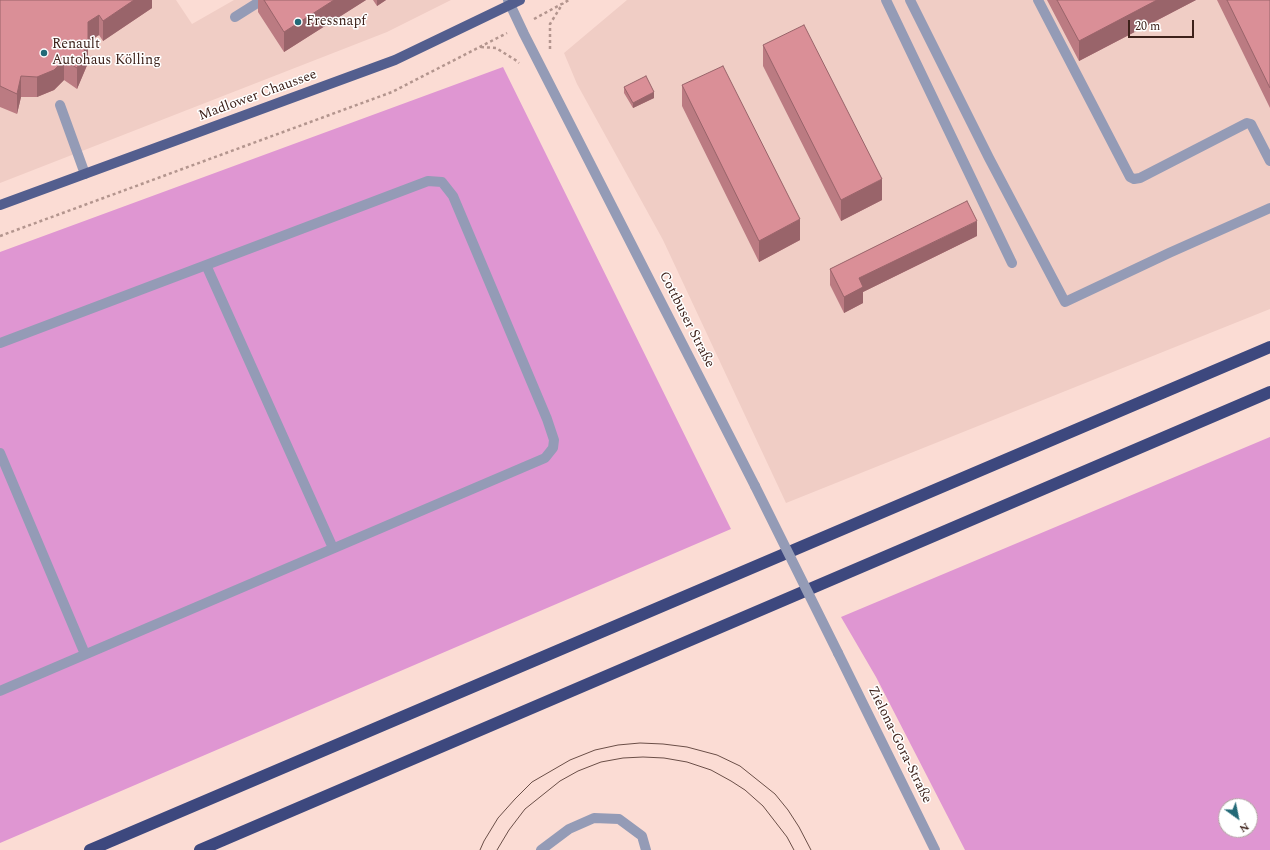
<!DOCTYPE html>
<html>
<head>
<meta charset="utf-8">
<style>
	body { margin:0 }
	#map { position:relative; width:1270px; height:850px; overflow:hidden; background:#fbdcd4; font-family:Spectral,serif }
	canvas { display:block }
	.north { position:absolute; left:1218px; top:798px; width:40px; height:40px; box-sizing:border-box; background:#fff; border:1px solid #b1a6a3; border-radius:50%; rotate:147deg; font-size:11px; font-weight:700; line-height:16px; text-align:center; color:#3d211a }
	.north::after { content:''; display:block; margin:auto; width:14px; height:18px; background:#226977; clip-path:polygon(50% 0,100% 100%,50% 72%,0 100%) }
	.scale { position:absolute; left:1128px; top:20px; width:66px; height:18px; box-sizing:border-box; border:2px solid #3d211a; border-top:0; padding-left:5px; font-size:12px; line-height:14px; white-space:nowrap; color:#3d211a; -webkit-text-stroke:3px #fff; paint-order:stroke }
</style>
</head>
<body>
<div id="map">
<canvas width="1270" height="850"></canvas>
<div class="north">N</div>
<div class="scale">20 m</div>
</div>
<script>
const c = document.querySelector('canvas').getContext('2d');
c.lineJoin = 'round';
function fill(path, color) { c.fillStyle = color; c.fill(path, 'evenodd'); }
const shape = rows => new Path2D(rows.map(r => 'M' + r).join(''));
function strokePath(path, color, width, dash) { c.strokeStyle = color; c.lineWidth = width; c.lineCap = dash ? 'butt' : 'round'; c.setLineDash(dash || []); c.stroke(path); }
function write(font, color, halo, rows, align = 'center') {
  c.font = font + ' Spectral,serif'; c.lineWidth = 3; c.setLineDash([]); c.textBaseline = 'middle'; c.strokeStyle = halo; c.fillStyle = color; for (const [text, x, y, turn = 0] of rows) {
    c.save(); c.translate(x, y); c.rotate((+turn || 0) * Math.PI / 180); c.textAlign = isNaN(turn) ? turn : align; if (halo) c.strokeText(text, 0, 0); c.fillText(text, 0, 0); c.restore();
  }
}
fill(shape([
	[0,0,176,0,192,24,234,0,451,0,387,32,0,183],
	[627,0,1270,0,1270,309,786,503,663,240,577,84,564,53]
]), '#f0cdc5');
fill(shape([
	[503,67,731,529,0,843,0,252],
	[1270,437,1270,850,965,850,876,677,841,617],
	[1226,806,1250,806,1250,830,1226,830]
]), '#df96d2');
strokePath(shape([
	[534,19,569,0],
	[481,47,496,48,517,61,519,63],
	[550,49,550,24,563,3],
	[0,236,392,92,507,33]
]), '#b3958e', 2.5, [3, 3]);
strokePath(shape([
	[508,0,524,34,755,486],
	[886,0,1012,263],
	[910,0,989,158,1065,302,1169,253,1270,208],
	[1038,0,1130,177,1134,179,1140,178,1247,123,1251,124,1253,128,1270,161],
	[235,17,262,0],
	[60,105,85,174],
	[206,265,333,548],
	[0,343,428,181,442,182,453,196,547,419,554,440,553,448,545,458,0,691],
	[0,453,85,654],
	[838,653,935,850],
	[541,850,569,829,594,818,619,819,642,836,646,850]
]), '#949bb6', 10);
strokePath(shape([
	[0,205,395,60,520,0]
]), '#535e8e', 10);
strokePath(shape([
	[90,850,1270,347],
	[200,850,1270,392]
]), '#3d487e', 12);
strokePath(shape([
	[480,850,484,841,498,818,515,799,532,782,570,760,595,750,618,745,640,743,663,744,687,747,717,755,740,766,775,794,788,810,799,827,811,850],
	[497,850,509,830,525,809,560,781,578,771,601,762,623,758,643,757,664,758,687,762,711,770,731,781,745,790,763,806,787,837,794,850]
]), '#6a4e47', 1);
strokePath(shape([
	[755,486,838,653]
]), '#949bb6', 10);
fill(shape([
	[0,0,152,0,152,8,103,41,99,35,88,42,88,63,77,89,64,80,54,90,37,97,21,97,17,114,0,107],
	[258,0,366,0,284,52,258,12],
	[373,0,386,0,377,6],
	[1047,0,1196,0,1079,61],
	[1217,0,1270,0,1270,108],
	[763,45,882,200,841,221,763,66],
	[682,85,800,240,759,262,682,106],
	[624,87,654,98,633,108,624,93],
	[977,236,863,292,863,303,844,313,830,285,830,269]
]), '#bb7b82');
fill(shape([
	[134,0,152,0,152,8,103,41,103,21],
	[334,0,366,0,284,52,284,32],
	[377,0,386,0,377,6],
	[1157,0,1196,0,1079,61,1079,41],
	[99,15,99,35,88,42,88,22],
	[88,42,88,63,77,89,77,68],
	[64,60,64,80,54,90,37,97,37,77],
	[21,76,21,97,17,114,17,94],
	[654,92,654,98,633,108,633,103],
	[882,179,882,200,841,221,841,200],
	[800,219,800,240,759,262,759,241],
	[977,221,977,236,863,292,863,303,844,313,844,297,859,278]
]), '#99646a');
const building = shape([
	[0,0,134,0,103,21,99,15,88,22,88,42,77,68,64,60,54,70,37,77,21,76,17,94,0,86,0,0],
	[264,0,334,0,284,32,264,0],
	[1057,0,1157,0,1079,41,1057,0],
	[1227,0,1270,0,1270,88,1227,0],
	[804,25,882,179,841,200,763,45,804,25],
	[723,66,800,219,759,241,682,85,723,66],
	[646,76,654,92,633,103,624,87,646,76],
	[967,201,977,221,859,278,863,287,844,297,830,269,967,201]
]);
fill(building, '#da8f97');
strokePath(building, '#99646a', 1);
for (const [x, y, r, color] of [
	[298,22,4,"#226977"],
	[44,53,4,"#226977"]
]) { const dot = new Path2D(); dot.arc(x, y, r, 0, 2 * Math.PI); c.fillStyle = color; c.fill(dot); strokePath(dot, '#fff', 1.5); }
write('14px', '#3d211a', '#fff', [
	["Fressnapf",306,22],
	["Renault",52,45],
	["Autohaus Kölling",52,61]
], 'left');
write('14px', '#3d211a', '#fff', [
	["Madlower Chaussee",258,96,-20],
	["Cottbuser Straße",686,320,63],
	["Zielona-Gora-Straße",899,745,64]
]);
</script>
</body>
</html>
